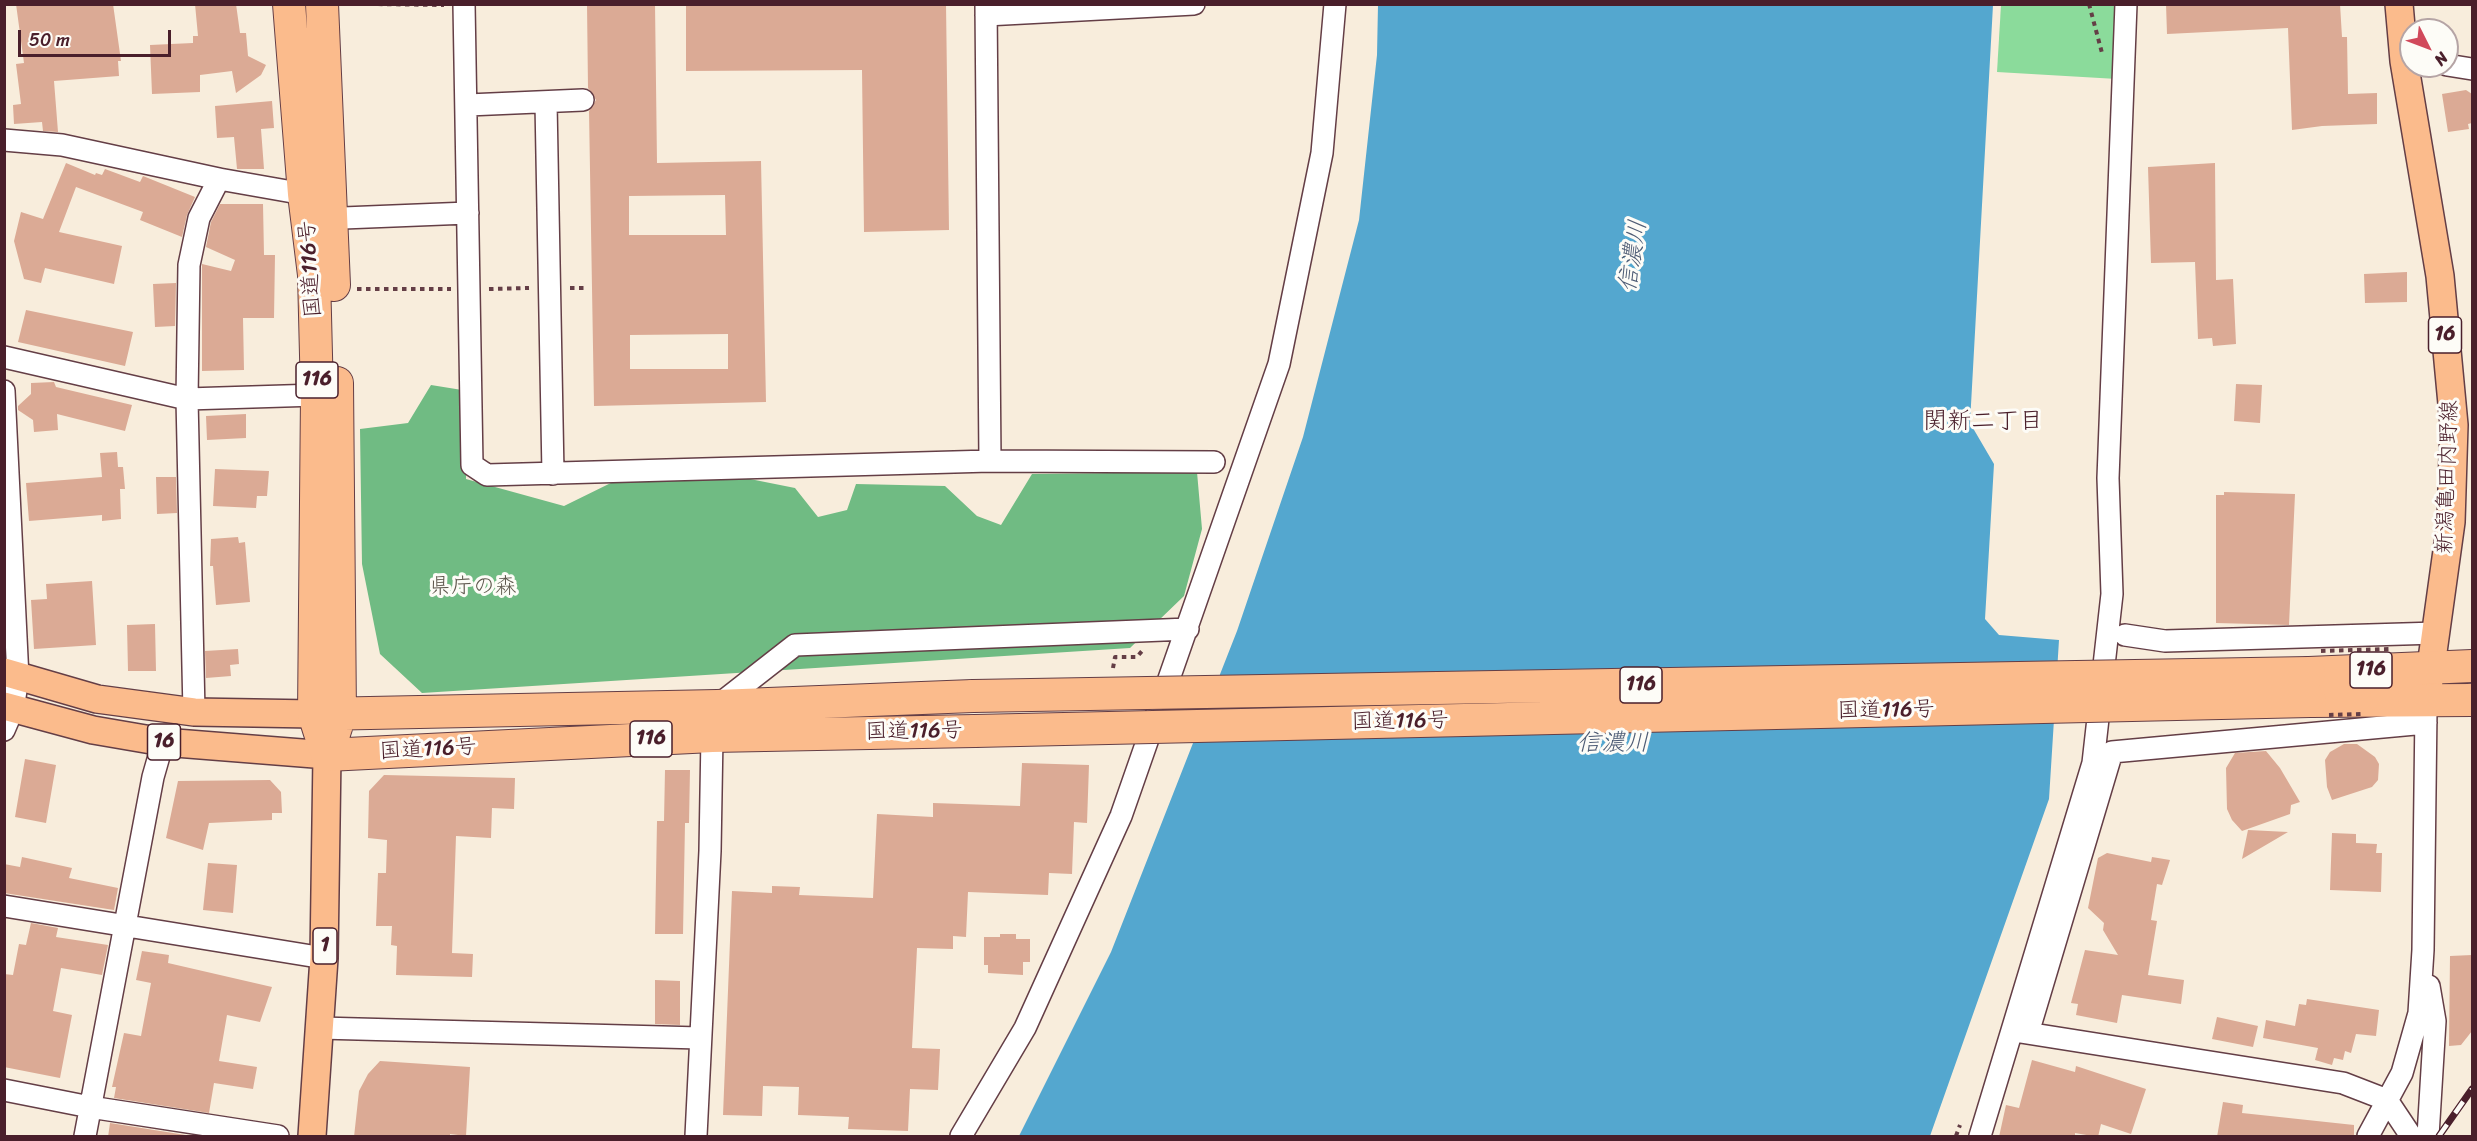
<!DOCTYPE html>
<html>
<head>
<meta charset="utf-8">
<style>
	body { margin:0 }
	#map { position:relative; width:2477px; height:1141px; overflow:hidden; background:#f8eddc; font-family:Sriracha,sans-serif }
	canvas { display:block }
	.frame { position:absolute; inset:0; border:6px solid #4a1f2b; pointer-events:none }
	.north { position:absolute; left:2399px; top:18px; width:60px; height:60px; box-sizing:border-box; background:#fdfcf7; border:2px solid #b5a4a5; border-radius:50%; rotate:132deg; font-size:16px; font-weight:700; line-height:24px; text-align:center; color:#4a1f2b }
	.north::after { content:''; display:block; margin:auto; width:21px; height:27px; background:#d1495b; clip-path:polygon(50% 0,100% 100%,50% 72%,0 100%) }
	.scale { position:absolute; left:18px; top:30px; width:153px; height:27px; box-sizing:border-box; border:3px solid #4a1f2b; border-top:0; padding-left:8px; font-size:18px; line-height:21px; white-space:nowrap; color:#4a1f2b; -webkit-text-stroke:4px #fdfcf7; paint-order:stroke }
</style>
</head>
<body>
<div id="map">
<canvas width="2477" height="1141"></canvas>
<div class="frame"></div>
<div class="north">N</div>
<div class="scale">50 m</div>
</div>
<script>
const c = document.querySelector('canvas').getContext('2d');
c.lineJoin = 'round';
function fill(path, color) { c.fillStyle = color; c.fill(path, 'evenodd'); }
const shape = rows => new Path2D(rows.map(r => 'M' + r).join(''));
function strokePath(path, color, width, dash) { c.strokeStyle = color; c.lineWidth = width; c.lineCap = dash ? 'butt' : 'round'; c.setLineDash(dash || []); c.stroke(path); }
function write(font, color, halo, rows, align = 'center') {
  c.font = font + ' Sriracha,"Klee One",sans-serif'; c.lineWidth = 6; c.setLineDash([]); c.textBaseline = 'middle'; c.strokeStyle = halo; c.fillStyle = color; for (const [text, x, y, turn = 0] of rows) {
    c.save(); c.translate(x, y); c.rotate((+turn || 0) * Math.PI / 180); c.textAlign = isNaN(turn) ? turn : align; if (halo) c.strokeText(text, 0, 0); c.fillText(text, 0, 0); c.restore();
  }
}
fill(shape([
	[2001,5,2120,5,2117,79,1997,72]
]), '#8bdb9b');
fill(shape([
	[431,385,462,390,467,427,466,479,564,506,621,478,725,474,795,488,818,517,847,510,856,484,945,486,977,516,1001,525,1032,474,1197,472,1202,529,1184,596,1130,648,422,693,380,654,362,564,360,429,408,423]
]), '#70bb83');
fill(shape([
	[1378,5,1993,5,1970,423,1994,464,1985,619,1999,635,2059,640,2049,799,1930,1136,1019,1136,1111,952,1237,631,1303,437,1359,220,1377,55]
]), '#54a7cf');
fill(shape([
	[16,4,113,4,121,61,118,61,119,76,54,81,58,132,43,131,42,122,14,124,13,105,21,104,16,64,24,63],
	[195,4,236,4,240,33,246,33,248,56,266,65,261,75,236,93,232,71,200,75,200,92,152,94,150,45,193,43,193,36,198,36],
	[587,4,655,4,657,163,761,161,766,402,594,406,589,111,596,100,588,88],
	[725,195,726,235,629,235,629,196],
	[728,334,728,369,630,369,630,335],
	[686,4,946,4,949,230,864,232,862,70,686,71],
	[2166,4,2340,4,2342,37,2347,37,2348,94,2377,93,2377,124,2322,126,2292,130,2288,28,2167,34],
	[2466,90,2472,94,2472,123,2468,124,2469,129,2448,132,2442,94],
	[272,101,274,128,261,129,264,169,237,169,234,137,217,138,215,106],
	[66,163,95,175,96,173,102,175,105,169,140,182,143,176,195,197,187,215,182,237,140,220,143,212,76,187,59,232,122,246,114,284,45,268,41,283,24,279,14,241,21,212,43,219],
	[2215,163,2216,280,2233,279,2236,344,2213,346,2212,338,2198,339,2195,262,2151,263,2148,167],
	[220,204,263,204,264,255,275,255,274,318,243,318,244,370,202,371,202,264,231,271,235,260,206,247,211,222],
	[2407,272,2407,302,2365,303,2364,274],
	[176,283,175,326,155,327,153,284],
	[26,310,133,332,125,366,18,342],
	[54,382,56,387,132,405,125,431,57,414,58,430,34,432,33,420,18,410,18,406,31,394,31,383],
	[2236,384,2262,385,2260,423,2234,421],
	[246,414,246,438,207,440,206,416],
	[117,452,118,467,123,467,125,489,120,489,121,519,102,521,102,515,29,521,26,483,102,477,100,453],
	[215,469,269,471,267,496,257,496,256,508,213,506],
	[156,477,176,477,177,513,157,514],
	[2224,492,2295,494,2289,625,2216,623,2216,495,2224,495],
	[238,537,239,543,245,542,250,602,216,605,213,566,210,566,211,539],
	[92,581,96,645,34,649,31,600,47,599,46,584],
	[155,624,156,671,128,671,127,625],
	[238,649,239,664,230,665,231,676,206,678,205,651],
	[2344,744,2357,744,2375,757,2379,764,2378,780,2372,787,2332,800,2327,787,2325,760,2330,752],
	[2266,751,2280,768,2300,802,2291,805,2290,814,2242,831,2232,820,2227,809,2226,768,2235,753],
	[25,759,56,765,46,823,15,817],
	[1022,763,1089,765,1087,823,1074,822,1072,874,1049,873,1048,895,968,892,966,937,953,936,953,949,917,948,912,1048,940,1049,938,1090,910,1089,908,1131,848,1129,849,1117,798,1115,799,1087,763,1086,762,1116,723,1115,732,891,772,893,772,886,800,887,799,895,873,898,877,814,933,817,933,803,1020,806],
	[665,770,690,770,689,823,685,823,683,934,655,934,657,821,664,821],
	[384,775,515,778,514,809,492,808,491,838,456,836,452,953,473,954,472,977,396,975,397,946,391,945,392,926,376,926,378,873,386,873,387,840,368,838,369,791],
	[270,780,281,792,282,813,272,813,272,820,209,823,203,850,166,838,178,781],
	[2248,830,2288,832,2242,859],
	[2332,833,2356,834,2356,843,2377,844,2376,853,2382,853,2381,892,2330,890],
	[2107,853,2151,862,2152,857,2170,860,2162,885,2157,884,2151,920,2157,921,2148,975,2184,980,2181,1004,2122,995,2117,1023,2076,1015,2078,1004,2071,1003,2085,950,2118,955,2103,930,2104,923,2088,908,2098,858],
	[22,857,72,868,69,878,118,888,114,910,4,893,4,864,20,867],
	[208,863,237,865,233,913,203,910],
	[31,923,58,928,56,937,108,945,102,975,61,968,53,1011,72,1015,60,1078,4,1067,4,974,13,975,19,944,26,945],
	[1000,934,1016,934,1016,939,1030,939,1030,962,1023,962,1023,975,988,973,988,965,984,965,984,937,1000,937],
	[142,951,169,955,168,963,272,987,260,1022,227,1015,219,1061,257,1067,253,1089,214,1083,209,1113,114,1098,116,1087,112,1087,124,1033,141,1036,151,983,136,980],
	[2472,955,2472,1031,2461,1045,2449,1046,2450,956],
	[655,980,680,981,680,1025,655,1024],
	[2307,999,2379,1010,2376,1036,2356,1034,2351,1053,2345,1051,2343,1060,2334,1058,2332,1065,2315,1060,2318,1048,2263,1038,2266,1020,2295,1026,2299,1004,2306,1005],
	[2217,1017,2258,1026,2253,1047,2212,1039],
	[2032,1060,2075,1072,2076,1066,2146,1089,2131,1134,2101,1124,2098,1137,2075,1133,2075,1137,1999,1137,2006,1105,2019,1108],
	[380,1061,470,1067,466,1136,450,1134,450,1137,354,1137,359,1091,368,1074],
	[2223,1102,2243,1105,2242,1113,2354,1125,2354,1137,2217,1137],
	[110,1123,198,1137,108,1137]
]), '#dbaa95');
const minor = shape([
	[464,4,472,465,487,475,990,461,1214,462],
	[986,4,990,461],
	[986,15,1194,4],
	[2447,65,2472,69],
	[546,103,553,474],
	[468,105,583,100],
	[4,140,62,145,219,179,304,194],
	[318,219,468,213],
	[4,357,187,399,317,395],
	[4,391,18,678,13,709,4,730],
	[2125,635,2165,641,2437,633],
	[717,706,795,645,1188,629],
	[194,712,187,399,189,265,199,218,219,179],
	[4,906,324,958],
	[320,1028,700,1038],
	[2014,1031,2343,1083,2387,1100],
	[2028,1033,2112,752,2426,723],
	[4,1090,90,1107,278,1136],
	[2387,1100,2411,1136],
	[85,1136,153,777,163,742],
	[696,1136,710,851,712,736],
	[961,1136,1025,1028,1121,816,1279,364,1322,153,1335,4],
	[1980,1136,2093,763,2112,594,2108,478,2126,4],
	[2368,1136,2402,1073,2419,1013,2423,950,2426,710],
	[2428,1136,2435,1021,2429,986]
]);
const major = shape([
	[2399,4,2404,61,2440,276,2454,425,2451,522,2428,688],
	[4,672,97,699,194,712,314,714],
	[4,706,93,730,163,742,327,755,324,958,312,1136]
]);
const highway = shape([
	[289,4,304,194,314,275,317,395,314,714,327,755],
	[322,4,334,285],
	[2309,673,2472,666],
	[2310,701,2472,700],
	[320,714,717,706,973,696],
	[327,755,340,715,337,383],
	[327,755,712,736,975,731]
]);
strokePath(minor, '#643e46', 24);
strokePath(major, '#643e46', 30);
strokePath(highway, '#643e46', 34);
strokePath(shape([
	[369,4,444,5],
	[2089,4,2102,53],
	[570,288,584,288],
	[357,289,451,289],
	[489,289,529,288],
	[1113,668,1115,657,1137,657,1142,651],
	[1956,1136,1960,1125]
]), '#643e46', 4, [4.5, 4.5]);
strokePath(minor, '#fff', 21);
strokePath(major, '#fbbb8c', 27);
strokePath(highway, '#fbbb8c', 32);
const rail = shape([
	[2439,1136,2472,1089]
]);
strokePath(rail, '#4a1f2b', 7);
strokePath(rail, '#fdfcf7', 4.5, [14]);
const highwayBridge = shape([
	[973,696,2309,673],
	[975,731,2310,701]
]);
strokePath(highwayBridge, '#643e46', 34, []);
strokePath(shape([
	[2321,651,2392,649],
	[2329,715,2361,714]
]), '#643e46', 4, [4.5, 4.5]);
strokePath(highwayBridge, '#fbbb8c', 32);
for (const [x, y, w] of [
	[2445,335,33],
	[317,380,42],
	[2371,670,42],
	[1641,685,42],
	[651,739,42],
	[164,742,33],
	[325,946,24]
]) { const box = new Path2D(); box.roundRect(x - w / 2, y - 18, w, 36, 4.5); c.fillStyle = '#fdfcf7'; c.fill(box); strokePath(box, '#4a1f2b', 1.5); }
write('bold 21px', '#4a1f2b', null, [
	["16",2445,335],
	["116",317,380],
	["116",2371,670],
	["116",1641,685],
	["116",651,739],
	["16",164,742],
	["1",325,946]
]);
write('22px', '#4a1f2b', '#fdfcf7', [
	["国道116号",311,269,-94],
	["新潟亀田内野線",2448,477,-88],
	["国道116号",1886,711,-1],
	["国道116号",1400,722,-1],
	["国道116号",914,732,-1],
	["国道116号",428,750,-3]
]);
write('22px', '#5e574d', '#fdfcf7', [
	["県庁の森",473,587]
]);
write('italic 24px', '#4e5c75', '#fdfcf7', [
	["信濃川",1634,256,-81],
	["信濃川",1613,744]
]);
write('24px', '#4a1f2b', '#fdfcf7', [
	["関新二丁目",1983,422]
]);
</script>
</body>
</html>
